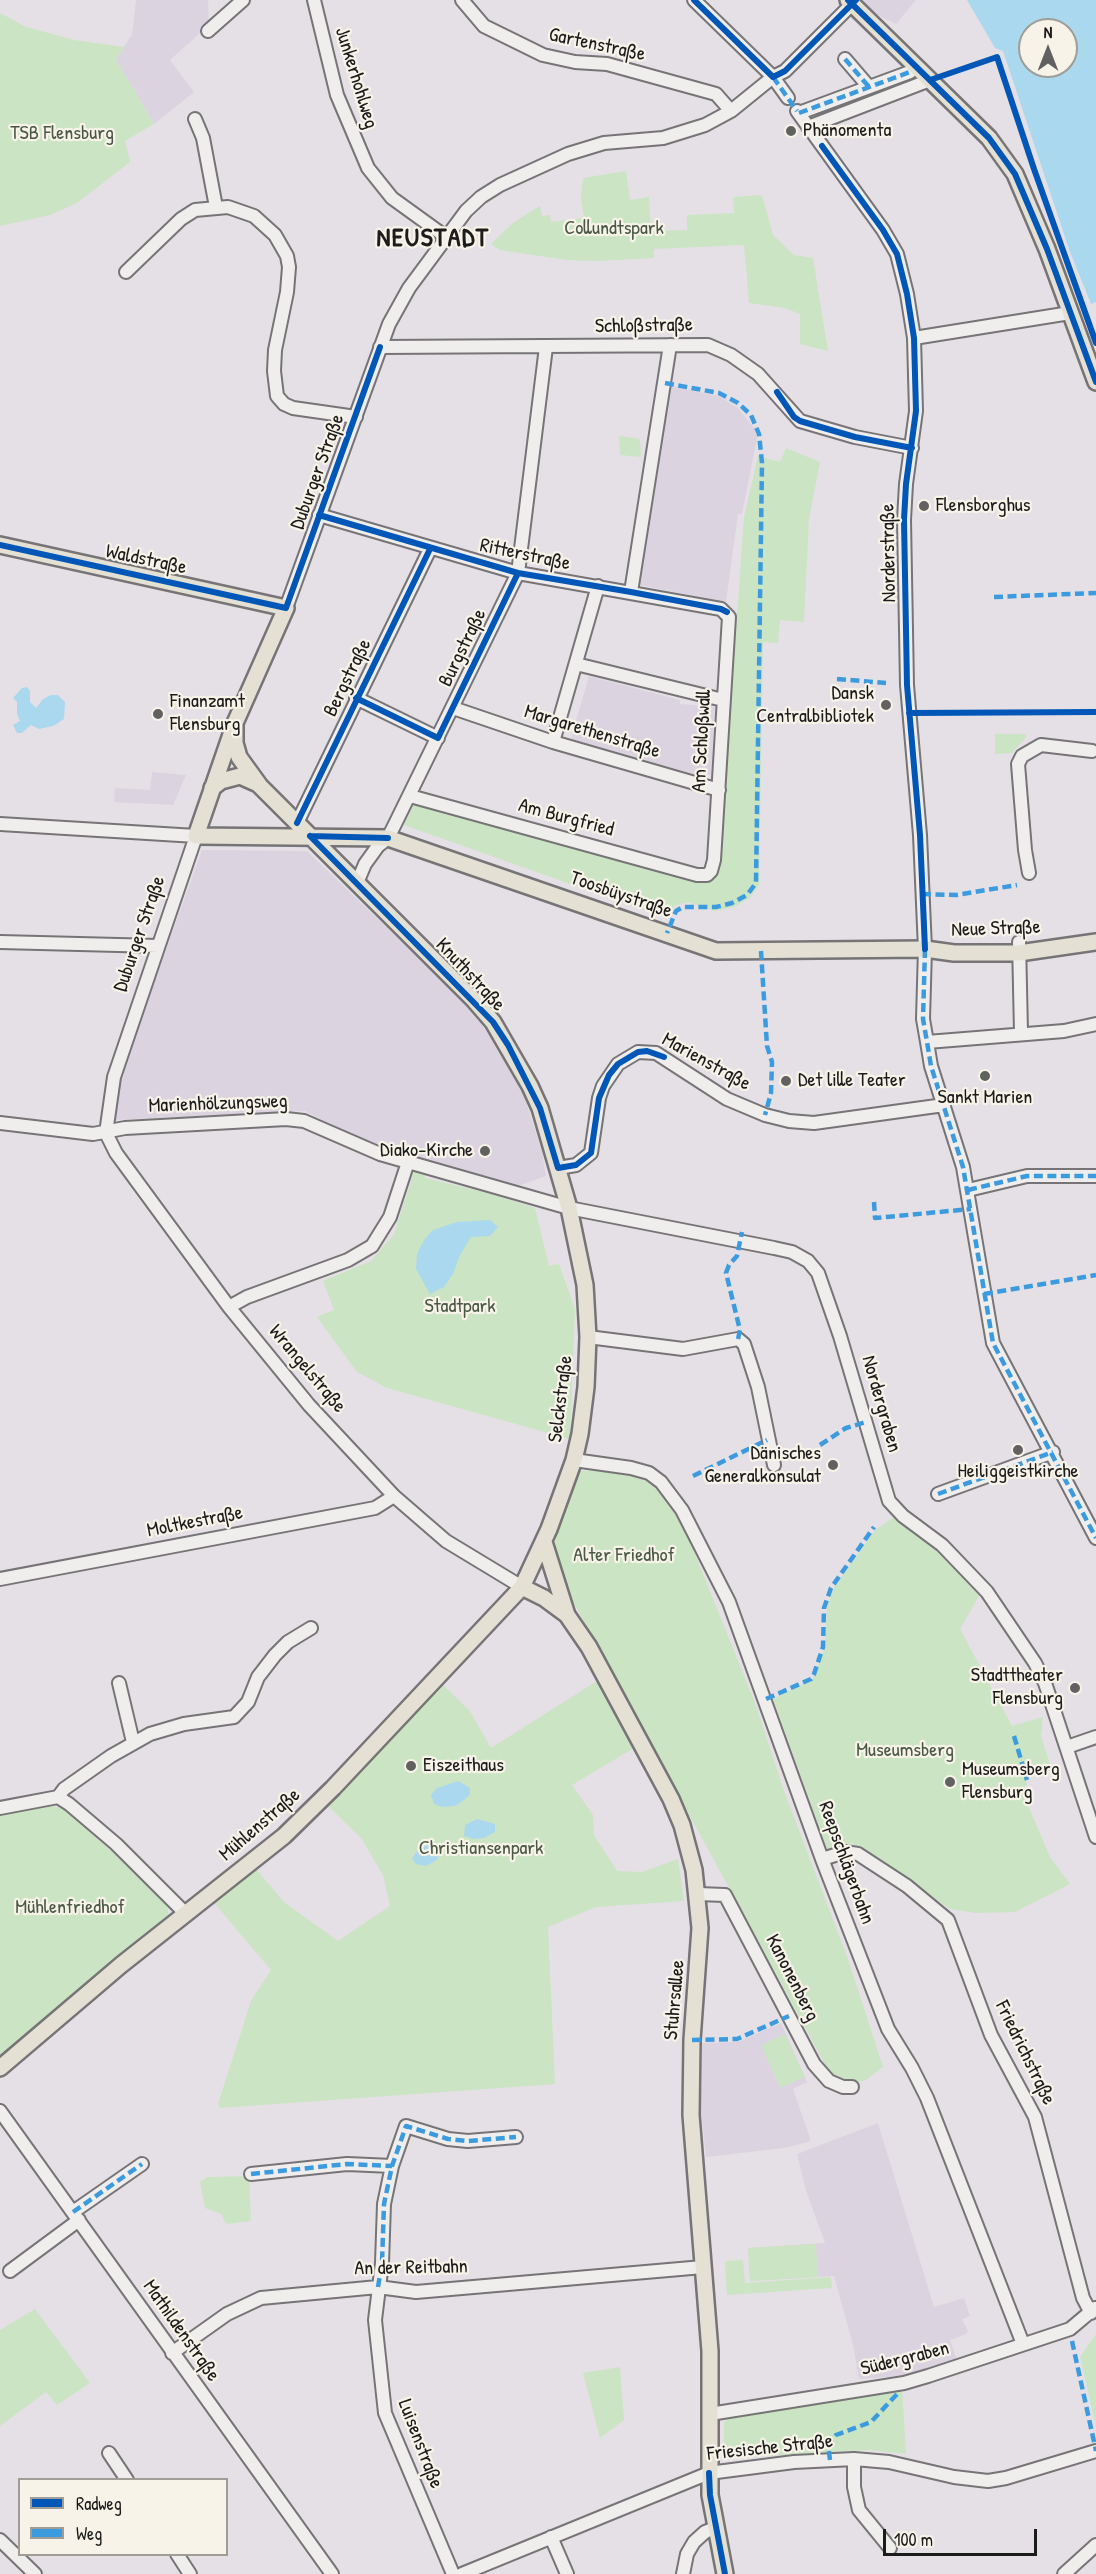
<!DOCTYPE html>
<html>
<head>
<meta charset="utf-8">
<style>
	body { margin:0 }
	#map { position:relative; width:1096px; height:2574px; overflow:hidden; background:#e5e0e5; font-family:"Patrick Hand",sans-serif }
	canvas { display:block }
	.legend { position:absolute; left:18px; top:2478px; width:210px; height:78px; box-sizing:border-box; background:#f7f3e8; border:2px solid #9f9d96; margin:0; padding:8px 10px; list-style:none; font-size:18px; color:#1c1c1c }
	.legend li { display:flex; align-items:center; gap:12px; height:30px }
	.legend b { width:30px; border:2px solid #9f9d96 }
	.north { position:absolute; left:1018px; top:18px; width:60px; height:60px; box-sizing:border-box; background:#f7f3e8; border:2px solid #9f9d96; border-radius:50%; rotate:0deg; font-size:16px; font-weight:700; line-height:24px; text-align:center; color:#1c1c1c }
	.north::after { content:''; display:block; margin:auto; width:21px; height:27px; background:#626162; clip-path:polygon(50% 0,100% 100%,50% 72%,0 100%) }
	.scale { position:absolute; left:883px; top:2529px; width:154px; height:27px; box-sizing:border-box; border:3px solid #1c1c1c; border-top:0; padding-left:8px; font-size:18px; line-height:21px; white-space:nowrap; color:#1c1c1c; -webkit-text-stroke:4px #f7f3e8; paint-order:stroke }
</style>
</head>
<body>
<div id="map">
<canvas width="1096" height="2574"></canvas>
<ul class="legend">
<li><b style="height:8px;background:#0057b8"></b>Radweg</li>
<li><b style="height:8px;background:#3c9bdf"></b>Weg</li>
</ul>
<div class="north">N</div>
<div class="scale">100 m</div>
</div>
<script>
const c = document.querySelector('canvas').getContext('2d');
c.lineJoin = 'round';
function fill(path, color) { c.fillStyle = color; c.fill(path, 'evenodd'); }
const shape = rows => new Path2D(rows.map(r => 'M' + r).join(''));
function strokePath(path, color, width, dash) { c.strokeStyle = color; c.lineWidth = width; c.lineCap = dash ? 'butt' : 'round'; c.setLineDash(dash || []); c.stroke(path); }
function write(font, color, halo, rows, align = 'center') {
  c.font = font + ' "Patrick Hand",sans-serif'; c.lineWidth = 4.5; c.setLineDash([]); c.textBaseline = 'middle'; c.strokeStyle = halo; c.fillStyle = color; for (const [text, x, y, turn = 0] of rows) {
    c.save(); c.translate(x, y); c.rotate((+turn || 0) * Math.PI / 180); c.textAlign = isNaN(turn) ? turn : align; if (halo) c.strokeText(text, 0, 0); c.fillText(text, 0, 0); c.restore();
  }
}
fill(shape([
	[136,0,208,0,209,25,170,60,194,92,154,124,115,59,132,35],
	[860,0,916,0,896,24,874,13],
	[671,386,719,396,738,408,758,433,742,514,738,514,726,602,639,585,659,445],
	[589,676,680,700,680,704,715,707,711,775,682,774,570,742],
	[152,772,186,775,173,805,114,802,115,788,150,790],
	[202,850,307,851,470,1008,500,1049,524,1095,542,1152,546,1176,515,1187,354,1137,305,1111,114,1120,114,1094],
	[781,2023,807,2082,793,2089,811,2141,785,2148,706,2157,701,2111,702,2043,738,2042],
	[878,2123,934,2307,964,2298,970,2316,962,2319,968,2331,966,2334,950,2340,957,2360,903,2376,859,2379,853,2345,834,2276,750,2281,748,2248,825,2243,806,2191,797,2154]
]), '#dbd4e0');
fill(shape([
	[0,13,26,27,74,40,124,47,116,60,154,124,125,141,130,162,77,203,50,215,0,226],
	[626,171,630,200,649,197,651,231,687,230,687,215,734,213,733,197,762,195,773,235,794,255,813,258,828,351,800,344,800,314,785,308,749,303,744,245,654,249,654,258,598,261,567,260,500,250,491,244,514,222,540,206,542,216,550,215,551,222,584,218,581,199,583,178],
	[619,436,640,439,641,457,620,455],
	[786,448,820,462,809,519,804,622,780,620,778,643,763,642,759,885,750,898,734,907,715,911,688,902,674,906,669,919,404,825,414,804,694,881,708,881,719,873,744,517,758,456,780,462],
	[995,734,1026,734,1026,737,1012,753,995,754],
	[415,1169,424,1171,425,1178,488,1193,535,1208,549,1266,559,1264,575,1309,570,1439,387,1388,357,1372,317,1317,334,1310,323,1281,371,1261,394,1234],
	[628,1470,647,1476,666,1494,678,1512,755,1703,784,1791,848,1959,883,2067,866,2080,855,2083,845,2082,835,2076,826,2066,563,1583,554,1557,555,1534,580,1471],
	[893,1518,937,1549,979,1596,960,1629,1012,1726,1043,1717,1041,1736,1050,1764,1023,1771,1027,1785,1021,1789,1050,1857,1070,1884,1015,1912,976,1913,950,1909,852,1843,828,1851,773,1699,813,1679,825,1647,827,1607,834,1587,876,1529],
	[597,1681,634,1748,572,1785,593,1815,594,1835,617,1871,642,1872,678,1859,684,1901,596,1907,548,1927,555,2084,220,2108,218,2104,251,2001,271,1970,214,1903,256,1869,284,1902,338,1941,390,1906,383,1875,361,1838,328,1806,441,1683,469,1710,491,1748],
	[47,1805,65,1809,158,1894,167,1906,169,1916,0,2056,0,1815],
	[785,2034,805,2077,780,2088,761,2045],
	[249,2176,251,2221,226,2224,221,2214,205,2208,200,2182,208,2177],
	[816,2244,818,2277,750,2281,748,2248],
	[743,2260,745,2283,831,2277,832,2288,727,2295,725,2261],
	[35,2309,90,2383,57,2405,46,2392,0,2426,0,2330],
	[1096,2334,1096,2426,1080,2357],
	[620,2367,624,2420,600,2438,583,2373],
	[902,2389,906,2454,869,2450,729,2458,724,2442,724,2423,728,2419]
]), '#cbe4c3');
fill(shape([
	[967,0,1096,0,1096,302,1091,304,1070,252,1003,51,995,48],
	[1030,30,1066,30,1066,66,1030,66],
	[27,687,30,691,30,702,36,708,43,699,51,695,58,695,65,702,64,719,53,726,39,729,31,725,22,733,17,733,13,725,20,721,17,714,17,702,13,698,22,688],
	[490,1220,498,1227,490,1236,471,1237,460,1255,453,1274,444,1287,430,1294,416,1269,417,1254,424,1240,433,1230,457,1222],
	[458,1781,470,1788,470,1794,464,1800,455,1806,442,1807,434,1804,431,1795,437,1788],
	[477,1819,495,1824,495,1832,484,1838,473,1839,464,1836,465,1825],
	[434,1841,441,1850,437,1860,426,1866,416,1864,412,1859,417,1851]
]), '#aad8ee');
const minor = shape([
	[314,0,337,95,368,168,392,198,446,237],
	[462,0,484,26,543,55,575,62,607,64,716,94,731,111],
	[694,0,773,77,788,98],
	[208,31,243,0],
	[845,59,869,87],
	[797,111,883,230,897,254,907,294,914,338,916,411,906,484,904,520,907,685,920,835,925,949,923,1019,927,1042,931,1066,963,1167,993,1343,1096,1538],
	[799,113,910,72],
	[195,119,203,138,216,207],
	[808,127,930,80],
	[126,272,181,219,195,210,228,207,254,216,275,235,287,256,289,267,287,292,275,350,274,371,277,396,284,404,293,408,356,417],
	[914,338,1070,313],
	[380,347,708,345,731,355,758,374,800,421,855,437,912,448],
	[319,515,518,573,721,609,729,617,714,860,711,871,707,875,697,875,410,796],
	[631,592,670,345],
	[286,608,389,324,409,288,466,211,481,197,500,185,568,154,604,143,663,138,705,125,731,111,773,77,785,71,852,4],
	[576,664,723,700],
	[356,698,438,738],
	[453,708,553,742,719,790],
	[553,742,598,586],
	[297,823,430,549],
	[0,824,196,836,114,1077,106,1133],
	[1029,873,1025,850,1018,764,1022,756,1041,745,1092,751],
	[357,883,365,864,378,846,388,838,396,822,518,573,546,347],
	[0,942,158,946],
	[1019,942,1021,1032],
	[927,1042,1064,1031,1096,1024],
	[0,1123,93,1134,125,1128,286,1119,304,1121,380,1154,569,1208,774,1248,792,1252,808,1261,818,1273,840,1336,889,1501,903,1516,942,1545,987,1592,1035,1663,1045,1683,1096,1837],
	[106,1133,116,1153,229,1307,309,1405,394,1496,446,1541,522,1587],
	[558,1168,576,1165,591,1153,599,1098,603,1086,618,1064,638,1052,656,1053,727,1099,765,1115,789,1121,814,1123,944,1105],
	[968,1190,1027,1176,1096,1176],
	[229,1307,247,1297,348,1260,372,1246,390,1217,408,1162],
	[588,1337,683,1349,738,1339,744,1344,758,1387,774,1465],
	[574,1460,631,1468,649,1473,661,1482,682,1510,729,1602,822,1859,888,2029,912,2068,927,2098,1023,2344],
	[938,1494,1053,1452],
	[0,1579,375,1508,394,1496],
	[119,1683,133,1742],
	[1067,1747,1096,1737],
	[58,1797,64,1789,111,1756,150,1734,184,1724,234,1717,248,1702,258,1677,275,1655,288,1642,311,1628],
	[0,1808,58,1797,69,1804,116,1844,186,1914],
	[822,1859,845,1852,858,1854,907,1886,948,1920,991,2035,1035,2117,1083,2298,1091,2313],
	[698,1894,725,1895,814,2064,829,2081,843,2087,852,2087],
	[0,2111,332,2574],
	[251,2174,347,2164,392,2166],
	[73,2212,142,2164],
	[10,2271,79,2220],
	[172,2353,227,2314,261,2298,378,2287,416,2292,703,2267],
	[710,2414,904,2383,928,2376,1070,2329,1095,2308],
	[109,2453,127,2480],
	[854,2459,854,2487,859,2510,890,2548],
	[551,2537,567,2574],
	[0,2540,35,2574],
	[177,2554,190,2574],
	[453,2574,385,2413,375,2320,382,2263,384,2204,392,2166,406,2126,448,2139,468,2141,516,2137],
	[462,2574,709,2473,794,2462,854,2459,889,2462,954,2477,988,2481,1006,2478,1096,2451],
	[683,2574,687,2554,694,2542,705,2532,715,2528],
	[1064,2574,1096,2545]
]);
const major = shape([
	[848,0,989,138,1015,174,1047,249,1096,382],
	[0,545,286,608,235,723,196,836,388,838,716,951,925,949,954,953,1019,953,1096,942],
	[212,788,221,781,240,776,258,784],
	[544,1542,567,1615],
	[522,1587,544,1598,567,1615,589,1647,671,1799,682,1825,694,1870,700,1928,692,2040,691,2115,710,2351,710,2495,725,2574],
	[0,2068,121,1965,284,1836,333,1788,522,1587,549,1529,574,1460,580,1434,586,1387,588,1337,585,1285,569,1208,540,1108,530,1086,493,1022,474,1000,260,786,239,757,235,743,235,723]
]);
strokePath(minor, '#767476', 16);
strokePath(major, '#767476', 20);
strokePath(minor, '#f0eeec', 12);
strokePath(major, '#e4e1d4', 15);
strokePath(shape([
	[845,59,869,87],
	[773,77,797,111],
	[799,113,910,72],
	[665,383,719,393,738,403,751,415,759,434,762,463,756,883,747,895,732,903,716,907,683,907,676,911,667,933],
	[994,597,1096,593],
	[837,679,886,683],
	[922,894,956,895,1017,885],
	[925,949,923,1019,927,1042,931,1066,963,1167,993,1343,1096,1538],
	[761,951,767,1046,772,1062,771,1093,765,1115],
	[968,1190,1027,1176,1096,1176],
	[874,1202,875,1218,971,1209],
	[984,1294,1096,1275],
	[738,1339,740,1330,726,1273,729,1265,737,1256,742,1232],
	[820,1445,846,1428,866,1422],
	[693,1476,767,1440],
	[938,1494,1053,1452],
	[766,1699,811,1679,814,1674,823,1647,824,1608,831,1588,874,1527],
	[1014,1736,1027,1780],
	[692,2040,737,2039,789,2016],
	[251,2174,347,2164,392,2166],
	[73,2212,142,2164],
	[378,2287,382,2263,384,2204,392,2166,406,2126,448,2139,468,2141,516,2137],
	[1072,2341,1096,2451],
	[830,2460,828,2444,836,2435,871,2422,898,2393]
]), '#3c9bdf', 4.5, [9, 4.5]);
strokePath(shape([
	[694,0,773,77,785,71,856,0],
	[848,0,989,138,1015,174,1047,249,1096,382],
	[930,80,997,57,1034,169,1096,343],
	[822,146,883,230,897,254,907,294,914,338,916,411,906,484,904,520,907,685,920,835,925,949],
	[777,392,794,417,800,421,855,437,912,448],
	[319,515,518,573,631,592,721,609,727,612],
	[0,545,286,608,380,347],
	[356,698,438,738,518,573],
	[909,713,1096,712],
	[297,823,430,549],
	[310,836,493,1022,508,1045,540,1108,558,1168,576,1165,591,1153,599,1098,609,1075,618,1064,638,1052,647,1051,664,1057],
	[310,836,388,838],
	[709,2473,710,2495,725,2574]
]), '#0057b8', 6);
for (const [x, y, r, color] of [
	[791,131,6,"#626162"],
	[924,506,6,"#626162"],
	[886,705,6,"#626162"],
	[158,714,6,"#626162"],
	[985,1076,6,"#626162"],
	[786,1081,6,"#626162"],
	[485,1151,6,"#626162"],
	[1018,1450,6,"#626162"],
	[833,1465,6,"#626162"],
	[1075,1688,6,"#626162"],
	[411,1766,6,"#626162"],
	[950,1782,6,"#626162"]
]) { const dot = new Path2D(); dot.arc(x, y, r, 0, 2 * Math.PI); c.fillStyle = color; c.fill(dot); strokePath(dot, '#f7f3e8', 2); }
write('20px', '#1c1c1c', '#f7f3e8', [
	["Gartenstraße",597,45,12],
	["Junkerhohlweg",356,78,73],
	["Schloßstraße",644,326,-1],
	["Duburger Straße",318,472,-70],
	["Norderstraße",889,553,-91],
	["Ritterstraße",525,555,12],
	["Waldstraße",146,560,12],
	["Burgstraße",463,648,-64],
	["Bergstraße",348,678,-64],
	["Margarethenstraße",592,732,17],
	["Am Schloßwall",702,741,-87],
	["Am Burgfried",566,818,15],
	["Toosbüystraße",621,895,19],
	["Neue Straße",996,929,-2],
	["Duburger Straße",140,934,-71],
	["Knuthstraße",470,975,47],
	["Marienstraße",706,1062,29],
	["Marienhölzungsweg",218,1104,-2],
	["Wrangelstraße",307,1369,50],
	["Selckstraße",561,1399,-83],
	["Nordergraben",881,1404,74],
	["Moltkestraße",195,1522,-11],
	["Mühlenstraße",260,1825,-41],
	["Reepschlägerbahn",846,1863,70],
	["Kanonenberg",792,1978,63],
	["Stuhrsallee",675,2000,-85],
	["Friedrichstraße",1025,2053,64],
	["An der Reitbahn",411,2268,-1],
	["Mathildenstraße",181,2331,55],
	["Südergraben",905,2359,-14],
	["Luisenstraße",420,2444,69],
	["Friesische Straße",770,2448,-6]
]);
write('20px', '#1c1c1c', '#f7f3e8', [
	["Phänomenta",803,131],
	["Flensborghus",936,506],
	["Dansk",874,694,"right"],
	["Centralbibliotek",874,717,"right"],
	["Finanzamt",170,702],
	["Flensburg",170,725],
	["Det lille Teater",798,1081],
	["Sankt Marien",985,1098,"center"],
	["Diako-Kirche",473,1151,"right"],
	["Dänisches",821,1454,"right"],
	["Generalkonsulat",821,1477,"right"],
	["Heiliggeistkirche",1018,1472,"center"],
	["Stadttheater",1063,1676,"right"],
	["Flensburg",1063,1699,"right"],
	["Eiszeithaus",423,1766],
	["Museumsberg",962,1770],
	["Flensburg",962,1793]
], 'left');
write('20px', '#4a5946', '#f7f3e8', [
	["TSB Flensburg",62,134],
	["Collundtspark",614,229],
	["Stadtpark",460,1307],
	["Alter Friedhof",624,1556],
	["Museumsberg",905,1751],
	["Christiansenpark",481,1849],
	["Mühlenfriedhof",70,1908]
]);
c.letterSpacing = '1.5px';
write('bold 26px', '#1c1c1c', '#f7f3e8', [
	["NEUSTADT",433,239]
]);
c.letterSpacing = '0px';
</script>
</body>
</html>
